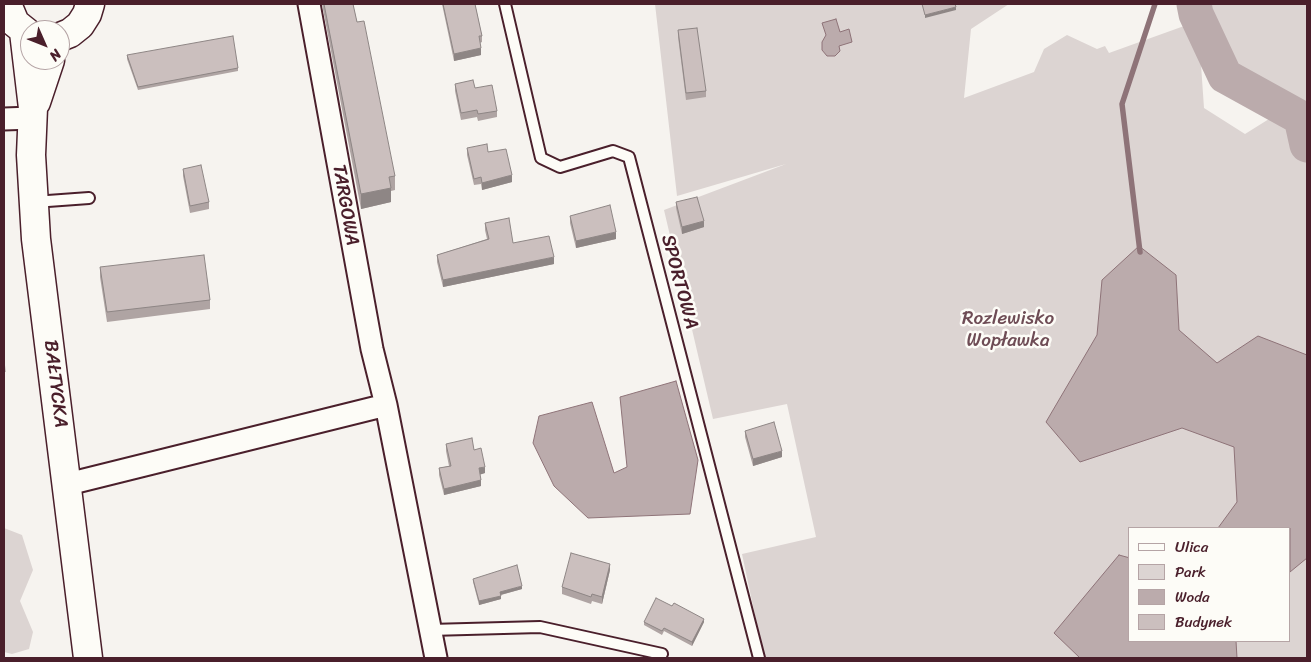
<!DOCTYPE html>
<html>
<head>
<meta charset="utf-8">
<style>
	body { margin:0 }
	#map { position:relative; width:1311px; height:662px; overflow:hidden; background:#f6f3ef; font-family:Sriracha,sans-serif }
	canvas { display:block }
	.frame { position:absolute; inset:0; border:5px solid #4a1f2b; pointer-events:none }
	.legend { position:absolute; left:1128px; top:527px; width:162px; height:115px; box-sizing:border-box; background:#fdfcf7; border:1px solid #b5a4a5; margin:0; padding:6px 9px; list-style:none; font-size:15px; color:#4a1f2b }
	.legend li { display:flex; align-items:center; gap:10px; height:25px }
	.legend b { width:25px; border:1px solid #b5a4a5 }
	.north { position:absolute; left:20px; top:20px; width:50px; height:50px; box-sizing:border-box; background:#fdfcf7; border:1px solid #b5a4a5; border-radius:50%; rotate:134deg; font-size:14px; font-weight:700; line-height:20px; text-align:center; color:#4a1f2b }
	.north::after { content:''; display:block; margin:auto; width:18px; height:22px; background:#4a1f2b; clip-path:polygon(50% 0,100% 100%,50% 72%,0 100%) }
</style>
</head>
<body>
<div id="map">
<canvas width="1311" height="662"></canvas>
<div class="frame"></div>
<ul class="legend">
<li><b style="height:6px;background:#fdfcf7"></b>Ulica</li>
<li><b style="height:14px;background:#dcd4d2"></b>Park</li>
<li><b style="height:14px;background:#bbabac"></b>Woda</li>
<li><b style="height:14px;background:#cbbfbe"></b>Budynek</li>
</ul>
<div class="north">N</div>
</div>
<script>
const c = document.querySelector('canvas').getContext('2d');
c.lineJoin = 'round';
function fill(path, color) { c.fillStyle = color; c.fill(path, 'evenodd'); }
const shape = rows => new Path2D(rows.map(r => 'M' + r).join(''));
function strokePath(path, color, width, dash) { c.strokeStyle = color; c.lineWidth = width; c.lineCap = dash ? 'butt' : 'round'; c.setLineDash(dash || []); c.stroke(path); }
function write(font, color, halo, rows, align = 'center') {
  c.font = font + ' Sriracha,sans-serif'; c.lineWidth = 5; c.setLineDash([]); c.textBaseline = 'middle'; c.strokeStyle = halo; c.fillStyle = color; for (const [text, x, y, turn = 0] of rows) {
    c.save(); c.translate(x, y); c.rotate((+turn || 0) * Math.PI / 180); c.textAlign = isNaN(turn) ? turn : align; if (halo) c.strokeText(text, 0, 0); c.fillText(text, 0, 0); c.restore();
  }
}
fill(shape([
	[655,4,1009,4,971,29,964,98,1034,72,1044,49,1067,35,1097,49,1105,46,1109,53,1198,21,1204,108,1245,134,1285,109,1225,76,1196,14,1194,4,1307,4,1307,658,764,658,742,554,816,537,787,404,713,419,664,210,786,164,677,196],
	[1130,528,1290,528,1290,641,1130,641],
	[4,528,22,535,33,570,20,601,33,632,29,649,12,654,4,652]
]), '#dcd4d2');
const water = shape([
	[836,19,840,32,849,29,852,42,839,46,840,51,835,56,827,56,822,50,822,42,826,35,822,23,836,19],
	[1139,246,1176,275,1179,330,1217,363,1258,336,1307,355,1307,558,1290,572,1290,528,1218,528,1237,502,1234,447,1182,428,1080,462,1046,422,1097,335,1102,280,1139,246],
	[676,381,698,460,690,514,588,518,554,486,533,443,539,416,592,402,614,473,627,467,620,397,676,381],
	[1119,555,1130,558,1130,641,1236,641,1237,658,1080,658,1054,633,1119,555]
]);
fill(water, '#bbabac');
strokePath(water, '#8e7378', 1);
strokePath(shape([
	[1140,252,1122,104,1155,4]
]), '#8e7378', 5.5);
strokePath(shape([
	[1194,4,1196,14,1225,76,1301,118,1307,145]
]), '#bbabac', 35);
const lane = shape([
	[505,4,541,158,560,167,613,151,629,157,759,658],
	[34,202,89,198],
	[430,630,540,627,662,654]
]);
const street = shape([
	[4,119,32,118],
	[386,405,436,658],
	[68,484,386,405,372,349,309,4]
]);
const secondary = shape([
	[7,4,15,23,30,35],
	[24,32,33,108,31,155,36,239,88,658],
	[60,37,70,33,80,25,87,14,90,4],
	[36,102,50,60]
]);
strokePath(lane, '#4a1f2b', 14);
strokePath(street, '#4a1f2b', 25);
strokePath(secondary, '#4a1f2b', 31);
strokePath(lane, '#fdfcf7', 10);
strokePath(street, '#fdfcf7', 21);
strokePath(secondary, '#fdfcf7', 28);
fill(shape([
	[322,4,353,4,357,22,395,176,395,190,391,191,391,202,361,209],
	[442,4,475,4,482,36,482,42,480,43,481,55,454,61],
	[678,30,706,91,706,97,686,100,678,37],
	[127,55,238,68,238,71,138,90,127,59],
	[455,84,497,111,497,117,478,121,477,117,461,120,455,91],
	[467,148,488,152,512,182,482,190,481,184,474,185,467,155],
	[183,169,209,202,209,209,190,213,183,176],
	[676,202,704,227,682,234,676,208],
	[570,216,616,239,576,248,570,223],
	[485,223,513,243,554,264,443,287,437,262,437,255,487,239,485,230],
	[100,267,210,300,210,309,107,322,100,277],
	[4,358,5,372,5,378,4,379],
	[745,431,782,457,753,466,745,437],
	[446,444,474,450,485,473,480,474,481,486,444,495,439,475,439,468,449,466,446,451],
	[610,570,602,604,592,601,591,604,562,594,562,587],
	[473,579,522,589,501,595,501,599,479,605,473,582],
	[672,606,704,622,692,646,664,631,662,635,644,625,644,622]
]), '#afa4a3');
fill(shape([
	[956,7,956,10,925,18,925,15],
	[481,48,481,55,454,61,454,54],
	[512,175,512,182,482,190,482,183],
	[391,188,391,202,361,209,361,194],
	[704,221,704,227,682,234,682,227],
	[616,232,616,239,576,248,576,241],
	[554,257,554,264,443,287,443,280],
	[782,451,782,457,753,466,753,459],
	[485,467,485,473,479,475,479,468],
	[481,480,481,486,444,495,444,489],
	[610,564,610,570,602,604,602,597],
	[522,586,522,589,500,595,500,592],
	[501,596,501,599,479,605,479,601],
	[704,619,704,622,692,646,692,642]
]), '#8e8685');
const building = shape([
	[324,4,353,4,357,22,364,21,395,176,389,177,391,188,361,194,324,4],
	[443,4,475,4,482,36,479,36,481,48,454,54,443,4],
	[922,4,955,4,956,7,925,15,922,4],
	[697,28,706,91,686,93,678,30,697,28],
	[233,36,238,68,138,87,127,55,233,36],
	[473,80,475,88,492,85,497,111,478,114,477,110,461,113,455,84,473,80],
	[487,144,488,152,506,149,512,175,482,183,481,177,474,179,467,148,487,144],
	[201,165,209,202,190,206,183,169,201,165],
	[697,197,704,221,682,227,676,202,697,197],
	[610,205,616,232,576,241,570,216,610,205],
	[509,218,513,243,549,236,554,257,443,280,437,255,489,239,485,223,509,218],
	[204,255,210,300,107,312,100,267,204,255],
	[4,358,5,372,4,372,4,358],
	[774,422,782,451,753,459,745,431,774,422],
	[472,438,474,450,481,448,485,467,479,468,481,480,444,489,439,468,451,466,446,444,472,438],
	[571,553,610,564,602,597,592,594,591,597,562,587,571,553],
	[517,565,522,586,500,592,501,596,479,601,473,579,517,565],
	[656,598,672,606,674,603,704,619,692,642,664,628,662,631,644,622,656,598]
]);
fill(building, '#cbbfbe');
strokePath(building, '#8e8685', 1);
write('19px', '#4a1f2b', '#fdfcf7', [
	["TARGOWA",345,205,80],
	["SPORTOWA",679,282,75],
	["BAŁTYCKA",55,384,83]
]);
write('19px', '#6e4c55', '#fdfcf7', [
	["Rozlewisko",1008,319],
	["Wopławka",1008,341]
]);
</script>
</body>
</html>
